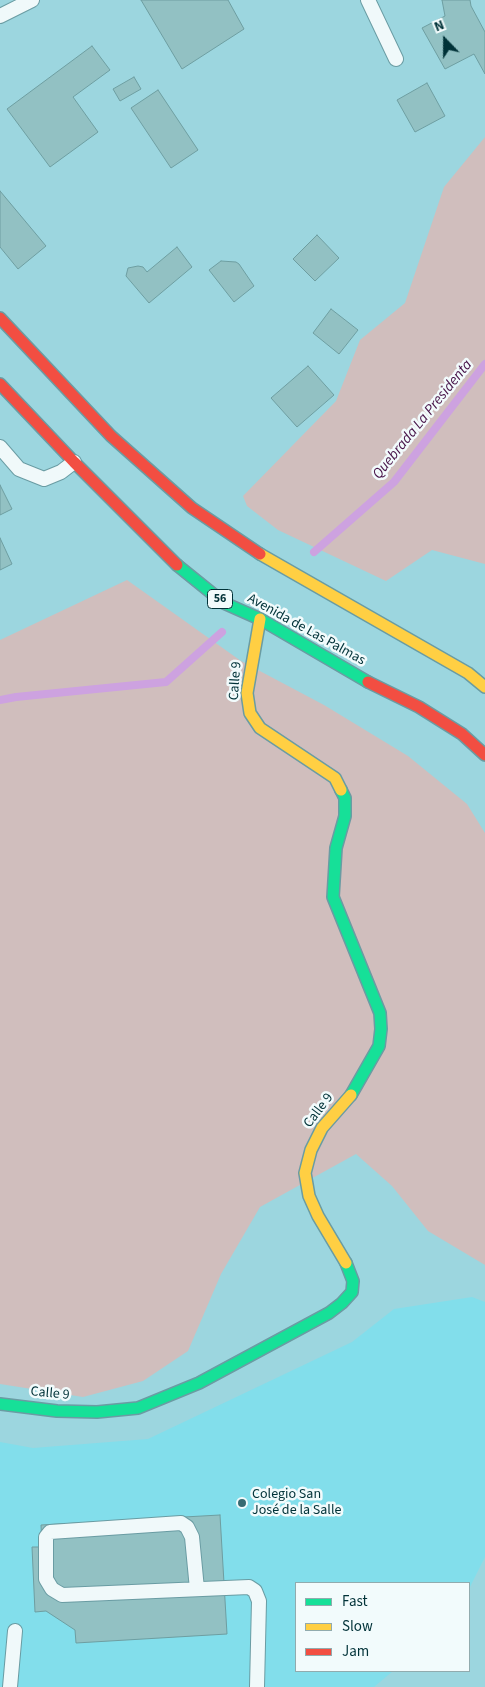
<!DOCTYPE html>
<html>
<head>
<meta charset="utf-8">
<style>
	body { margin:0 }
	#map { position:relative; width:485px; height:1687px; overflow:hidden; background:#9cd6df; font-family:"Source Sans 3",sans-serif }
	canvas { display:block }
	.legend { position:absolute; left:295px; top:1582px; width:175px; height:90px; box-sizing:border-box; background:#f2fbfc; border:1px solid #91abae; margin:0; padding:6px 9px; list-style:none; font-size:15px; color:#003238 }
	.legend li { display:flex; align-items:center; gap:10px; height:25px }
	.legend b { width:25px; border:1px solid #91abae }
	.north { position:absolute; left:420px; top:15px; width:50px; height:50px; -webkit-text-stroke:4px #f2fbfc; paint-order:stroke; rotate:338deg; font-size:14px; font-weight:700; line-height:20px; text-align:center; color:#003238 }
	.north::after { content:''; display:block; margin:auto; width:18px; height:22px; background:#003238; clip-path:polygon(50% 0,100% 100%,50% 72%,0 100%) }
</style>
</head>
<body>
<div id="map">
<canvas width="485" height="1687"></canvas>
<ul class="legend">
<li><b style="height:6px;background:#16e098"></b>Fast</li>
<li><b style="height:6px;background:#ffcf43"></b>Slow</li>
<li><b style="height:6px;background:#f24e42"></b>Jam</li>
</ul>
<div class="north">N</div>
</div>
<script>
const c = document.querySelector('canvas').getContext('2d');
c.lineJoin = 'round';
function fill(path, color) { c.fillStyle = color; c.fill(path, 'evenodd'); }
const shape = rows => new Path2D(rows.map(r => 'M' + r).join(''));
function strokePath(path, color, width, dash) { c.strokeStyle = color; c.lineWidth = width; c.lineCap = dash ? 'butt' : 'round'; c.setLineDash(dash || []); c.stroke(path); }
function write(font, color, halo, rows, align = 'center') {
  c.font = font + ' "Source Sans 3",sans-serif'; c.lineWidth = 5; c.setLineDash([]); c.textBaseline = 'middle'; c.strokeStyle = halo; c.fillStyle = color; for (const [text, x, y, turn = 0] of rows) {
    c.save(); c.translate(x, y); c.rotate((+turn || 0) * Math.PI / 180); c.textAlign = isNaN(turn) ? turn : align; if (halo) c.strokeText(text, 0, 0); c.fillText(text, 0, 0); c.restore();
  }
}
fill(shape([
	[472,1297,485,1302,485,1557,469,1589,469,1583,296,1583,296,1671,393,1671,374,1687,0,1687,0,1442,33,1448,148,1439,352,1342,394,1309]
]), '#82deeb');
fill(shape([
	[485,137,485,564,432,550,386,581,278,530,247,506,243,496,336,401,360,340,405,303,444,187],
	[127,580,241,661,324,705,408,756,467,804,485,833,485,1265,428,1231,392,1186,356,1154,260,1207,221,1274,188,1351,143,1381,83,1397,0,1384,0,640]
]), '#d0bebd');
strokePath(shape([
	[314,552,394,482,485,364],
	[0,700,16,697,166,682,222,632]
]), '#cda2e0', 8);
const building = shape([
	[141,0,228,0,244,29,182,69,141,0],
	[442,0,470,0,471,6,485,32,485,74,474,54,445,69,422,28,445,16,442,0],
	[92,46,110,70,73,97,98,132,50,167,7,109,92,46],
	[134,77,141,89,120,101,113,89,134,77],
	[427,83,445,116,415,132,397,100,427,83],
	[158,90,198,150,171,168,131,108,158,90],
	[0,191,46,246,18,269,0,247,0,191],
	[317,235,339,258,315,281,293,259,317,235],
	[177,247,192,267,149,303,126,276,128,268,138,266,143,267,147,272,177,247],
	[221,261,236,262,239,264,254,286,234,302,209,270,221,261],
	[331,309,358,330,339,354,313,333,331,309],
	[308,366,334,395,297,427,271,398,308,366],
	[0,485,12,509,0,515,0,485],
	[0,538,12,564,0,570,0,538],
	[220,1515,227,1634,76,1643,75,1630,46,1611,35,1612,32,1547,42,1547,41,1525,220,1515]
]);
fill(building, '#92c1c3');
strokePath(building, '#6e9ea1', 1);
const lane = shape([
	[368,0,396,59],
	[0,16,32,0],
	[0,447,19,469,44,479,61,472,74,462],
	[197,1589,192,1537,187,1527,181,1523,50,1532,46,1537,46,1579,52,1589,62,1595,249,1587,255,1591,259,1601,257,1687],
	[10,1687,15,1631]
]);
const fast = shape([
	[177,565,224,603,260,619,368,682],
	[341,790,345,798,345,816,336,848,333,897,380,1013,381,1029,379,1046,351,1095],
	[0,1404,57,1411,97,1412,138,1408,199,1383,329,1313,342,1303,352,1292,353,1281,346,1263]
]);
const slow = shape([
	[260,554,468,673,485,687],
	[260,619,247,693,250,713,260,728,335,778,341,790],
	[346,1263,318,1216,309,1196,305,1173,311,1150,322,1128,351,1095]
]);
const jam = shape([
	[0,318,111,436,192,508,260,554],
	[0,384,74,462,177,565],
	[368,682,419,707,462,734,485,755]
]);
strokePath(lane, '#6a9ca3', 16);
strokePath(fast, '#6a9ca3', 14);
strokePath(slow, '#6a9ca3', 14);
strokePath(jam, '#6a9ca3', 14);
strokePath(lane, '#f0f9fa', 14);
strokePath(fast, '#16e098', 11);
strokePath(slow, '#ffcf43', 11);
strokePath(jam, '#f24e42', 11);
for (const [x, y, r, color] of [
	[242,1503,5,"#376b72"]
]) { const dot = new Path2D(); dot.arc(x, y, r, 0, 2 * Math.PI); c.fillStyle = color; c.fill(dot); strokePath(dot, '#f2fbfc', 2); }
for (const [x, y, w] of [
	[220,599,25]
]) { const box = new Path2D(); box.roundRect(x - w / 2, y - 9.5, w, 19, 4); c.fillStyle = '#f2fbfc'; c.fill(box); strokePath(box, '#003238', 1); }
write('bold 12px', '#003238', null, [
	["56",220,599]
]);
write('14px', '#003238', '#f2fbfc', [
	["Avenida de Las Palmas",306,630,29],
	["Calle 9",236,681,-86],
	["Calle 9",319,1111,-53],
	["Calle 9",50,1394,5]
]);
write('14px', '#003238', '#f2fbfc', [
	["Colegio San",252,1495],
	["José de la Salle",252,1511]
], 'left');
write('italic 15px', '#461147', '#f2fbfc', [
	["Quebrada La Presidenta",423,420,-51]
]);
</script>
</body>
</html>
